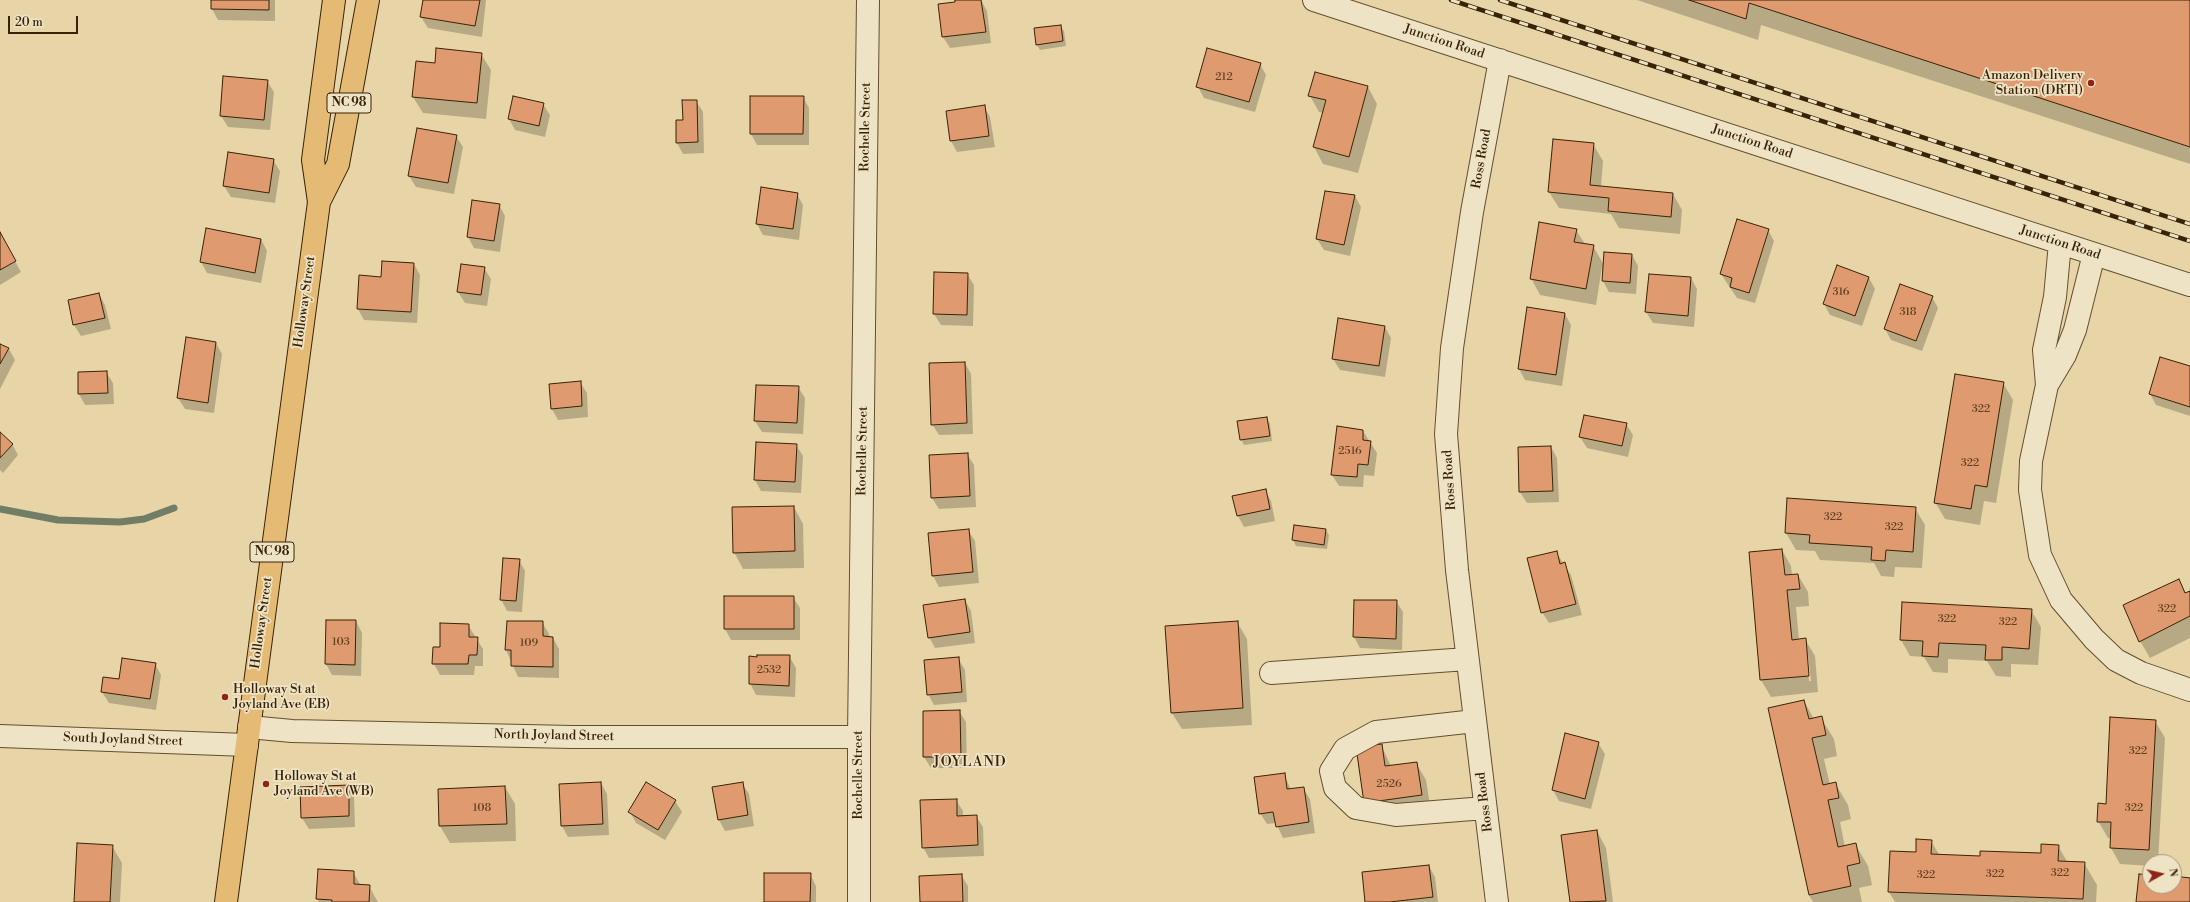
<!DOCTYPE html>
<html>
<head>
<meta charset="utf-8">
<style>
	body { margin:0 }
	#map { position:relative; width:2190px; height:902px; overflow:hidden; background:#e7d4a7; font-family:"Libre Bodoni",serif }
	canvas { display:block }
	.north { position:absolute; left:2142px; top:854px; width:40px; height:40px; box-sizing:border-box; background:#efe3c6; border:1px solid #a69679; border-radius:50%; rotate:82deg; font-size:11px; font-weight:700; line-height:16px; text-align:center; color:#392306 }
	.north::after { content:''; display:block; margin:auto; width:14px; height:18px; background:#8f2418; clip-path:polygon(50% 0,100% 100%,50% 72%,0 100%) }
	.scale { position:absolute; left:8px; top:16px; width:70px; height:18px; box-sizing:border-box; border:2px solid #392306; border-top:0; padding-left:5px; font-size:12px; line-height:14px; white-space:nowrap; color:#392306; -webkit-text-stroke:3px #efe3c6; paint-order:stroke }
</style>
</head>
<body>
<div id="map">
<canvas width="2190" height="902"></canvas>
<div class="north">N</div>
<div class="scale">20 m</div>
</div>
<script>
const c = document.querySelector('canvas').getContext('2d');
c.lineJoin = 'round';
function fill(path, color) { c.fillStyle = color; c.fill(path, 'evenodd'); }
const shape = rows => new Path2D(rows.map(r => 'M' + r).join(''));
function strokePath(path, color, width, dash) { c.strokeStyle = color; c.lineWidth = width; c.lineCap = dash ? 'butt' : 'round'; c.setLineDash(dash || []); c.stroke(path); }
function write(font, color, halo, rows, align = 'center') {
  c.font = font + ' "Libre Bodoni",serif'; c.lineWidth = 3.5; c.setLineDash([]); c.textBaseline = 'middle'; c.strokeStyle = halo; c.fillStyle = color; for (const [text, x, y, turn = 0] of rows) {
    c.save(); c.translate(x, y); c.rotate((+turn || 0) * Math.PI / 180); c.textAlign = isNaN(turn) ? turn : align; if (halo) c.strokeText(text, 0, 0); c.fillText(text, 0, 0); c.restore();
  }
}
fill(shape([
	[212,0,275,0,275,21,218,20,212,9],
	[424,0,486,0,482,37,428,28,421,17],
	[956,0,981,0,987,11,991,43,950,48,943,37],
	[1637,0,2190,0,2190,164,1761,25,1758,40],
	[1060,26,1064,31,1066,46,1040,50,1037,45],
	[481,54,491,70,486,119,423,113,413,97,436,64],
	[1260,64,1266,75,1255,112,1204,98,1198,87],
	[1316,73,1368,87,1377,104,1358,173,1323,164,1314,147,1323,113,1319,112,1310,96],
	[267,81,274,92,270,130,228,127,221,116],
	[751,97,803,97,809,108,809,145,757,145,751,134],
	[696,101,703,112,704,153,683,154,677,143,677,121,684,121],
	[543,104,550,115,545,137,515,130,509,119],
	[984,106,990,117,995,147,957,152,951,141,947,111],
	[456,136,463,147,454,194,416,187,409,176],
	[1593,144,1603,161,1601,187,1673,194,1682,210,1680,234,1619,228,1611,214,1559,208,1549,192],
	[273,160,280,171,275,203,231,197,224,186],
	[1326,192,1355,196,1361,207,1350,256,1324,250,1317,239],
	[797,194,803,205,799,240,763,235,757,224],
	[499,205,505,216,500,252,474,248,468,237],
	[1576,230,1585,244,1593,246,1604,265,1632,255,1638,266,1636,294,1609,292,1603,281,1602,267,1596,305,1540,295,1531,278],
	[1768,230,1774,241,1755,303,1737,298,1721,274],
	[0,234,21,272,0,285],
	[261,239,267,251,261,283,207,273,201,262],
	[414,264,420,275,417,323,364,320,358,309,382,278],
	[484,268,491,279,487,306,465,303,458,292],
	[967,274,974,285,973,326,941,325,934,314],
	[1650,275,1691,278,1697,289,1694,327,1653,323,1646,312],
	[1869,278,1875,289,1862,326,1830,315,1824,304],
	[99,294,105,305,111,329,81,336,74,325,69,301],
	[1932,297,1938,308,1922,351,1891,340,1885,329],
	[1565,314,1571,325,1562,386,1525,380,1519,369],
	[1385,327,1391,338,1385,377,1340,370,1333,359],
	[216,343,222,354,214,413,185,409,178,398],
	[0,345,9,349,15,360,0,389],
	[965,363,971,374,973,434,939,435,932,424],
	[2190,367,2190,416,2156,405,2150,394],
	[106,372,113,383,114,404,85,405,79,394],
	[580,382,587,393,588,417,558,420,552,409],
	[2003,383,2013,400,1996,503,1984,501,1980,525,1945,519,1935,502],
	[757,386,798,387,805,398,803,434,762,432,755,421],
	[1267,418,1270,424,1272,441,1244,445,1241,439],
	[1626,424,1633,435,1628,457,1587,448,1580,437],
	[1363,431,1377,453,1374,476,1364,475,1363,487,1339,486,1332,475],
	[0,433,12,444,18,455,3,473,0,470],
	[796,445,803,456,801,493,761,491,755,480],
	[1551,447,1557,458,1559,502,1527,503,1520,492],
	[967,454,974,465,976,507,939,509,932,498],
	[1265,490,1271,501,1275,521,1244,527,1238,516,1234,496],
	[1788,500,1915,508,1925,525,1922,568,1895,567,1894,577,1881,576,1874,563,1820,560,1815,551,1796,550,1786,533],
	[794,507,803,524,804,568,743,569,734,552],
	[1295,526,1326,530,1329,535,1327,549,1296,546,1293,540],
	[968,530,975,541,979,583,939,587,933,576],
	[1782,550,1791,566,1792,575,1798,575,1808,592,1809,606,1796,607,1799,640,1805,639,1815,656,1818,692,1771,697,1761,680,1750,553],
	[1806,655,1808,655,1811,681,1809,681],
	[1556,552,1571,575,1582,615,1549,623,1542,612],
	[519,560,525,571,522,612,507,611,501,599],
	[2179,581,2186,593,2190,592,2190,638,2150,658,2140,641],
	[793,597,800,608,800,640,731,640,725,629],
	[965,600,971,611,975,643,935,648,929,637],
	[1355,601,1396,601,1403,612,1402,650,1360,648,1354,637],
	[2031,610,2041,627,2038,665,2011,664,2011,677,1996,676,1987,661,1948,659,1948,673,1933,672,1924,657,1910,656,1901,640],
	[327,621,356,621,362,633,361,676,332,675,326,664],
	[542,622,549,634,549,638,553,638,559,649,559,678,518,677,506,650],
	[1237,622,1247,639,1252,725,1182,729,1172,713],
	[468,625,483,649,483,666,475,666,474,675,440,675,434,664,441,648],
	[789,656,796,668,795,697,756,695,750,683],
	[958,658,965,670,967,702,934,705,928,694],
	[155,664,161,675,156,710,109,703,102,692,120,680],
	[1804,701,1814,719,1821,718,1834,739,1837,756,1824,759,1830,785,1835,783,1848,805,1851,819,1840,822,1845,847,1855,844,1868,866,1872,885,1859,888,1862,902,1813,902,1809,895,1769,709],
	[959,711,966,722,967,768,931,768,924,757,924,712],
	[2155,721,2165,738,2158,862,2150,862,2150,866,2120,864,2111,848,2111,838,2108,838,2098,821],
	[1598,743,1605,754,1591,809,1559,801,1553,790],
	[1381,745,1391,766,1416,763,1426,780,1431,812,1375,820],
	[1284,774,1291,790,1303,788,1310,799,1315,833,1283,838,1276,823,1267,824,1260,813],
	[601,783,607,794,609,835,568,837,562,826],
	[742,783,749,794,754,826,725,831,719,820],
	[348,786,354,797,355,827,309,829,302,818],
	[505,787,515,804,516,841,450,843,440,826,439,790],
	[956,800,963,811,963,817,976,816,983,827,984,856,929,858,923,847],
	[675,801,682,812,665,840,636,823,630,812],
	[1597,831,1606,848,1613,902,1571,902,1563,836],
	[1931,841,1940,856,1981,857,2042,854,2058,846,2068,863,2084,863,2097,885,2096,902,1895,902,1889,892],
	[112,846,122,863,120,902,75,902],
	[1429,866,1435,877,1438,902,1366,902],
	[319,870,353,872,361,886,369,886,378,902,319,902,317,899],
	[810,874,816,886,816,902,765,902],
	[961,875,968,886,968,902,921,902]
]), '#0003');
strokePath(shape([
	[0,509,58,520,120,522,144,519,174,508]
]), '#717d64', 7);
const building = shape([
	[211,0,269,0,269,10,211,9,211,0],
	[423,0,480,0,475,26,420,17,423,0],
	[955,0,981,0,986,32,942,37,938,4,955,2,955,0],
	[1689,0,2190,0,2190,147,1749,3,1746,19,1689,0],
	[1061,25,1063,41,1036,45,1034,28,1061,25],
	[436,48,482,53,477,103,412,97,416,61,435,63,436,48],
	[1207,48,1261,63,1249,102,1196,87,1207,48],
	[1315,72,1368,86,1349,157,1313,147,1326,100,1308,96,1315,72],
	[223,76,268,80,264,120,220,116,223,76],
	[513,96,544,103,539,126,508,119,513,96],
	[750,96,804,96,803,134,750,134,750,96],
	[682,100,697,100,698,142,676,143,676,120,683,120,682,100],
	[985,105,989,136,950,141,946,111,985,105],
	[417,128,457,135,448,183,408,176,417,128],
	[1553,139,1594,143,1590,185,1673,193,1671,217,1608,211,1609,198,1548,192,1553,139],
	[228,152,274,159,269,193,223,186,228,152],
	[761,187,798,193,793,229,756,224,761,187],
	[1325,191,1355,195,1344,245,1316,239,1325,191],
	[472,200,500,204,494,241,467,237,472,200],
	[1737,219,1769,229,1749,293,1730,287,1732,278,1720,274,1737,219],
	[1539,222,1577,229,1574,242,1594,245,1586,289,1530,279,1539,222],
	[206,228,261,239,255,273,200,262,206,228],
	[0,232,16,261,0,270,0,232],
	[1604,252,1632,254,1630,283,1602,281,1604,252],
	[382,261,414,263,411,312,357,309,359,275,381,277,382,261],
	[461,264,485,267,481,295,457,292,461,264],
	[1837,265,1869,277,1855,316,1823,304,1837,265],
	[934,272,968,273,967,315,933,314,934,272],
	[1649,274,1691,277,1688,316,1645,312,1649,274],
	[1900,284,1933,296,1916,341,1884,329,1900,284],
	[99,293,105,318,73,325,68,300,99,293],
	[1527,307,1565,313,1556,375,1518,369,1527,307],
	[1338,318,1385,326,1379,366,1332,359,1338,318],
	[186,337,216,342,208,403,177,398,186,337],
	[0,344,9,348,0,364,0,344],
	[2160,357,2190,366,2190,407,2149,394,2160,357],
	[965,362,967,423,931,425,929,363,965,362],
	[107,371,108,393,78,394,78,372,107,371],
	[1955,374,2004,382,1987,487,1975,485,1971,509,1934,503,1955,374],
	[581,381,582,406,551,409,549,384,581,381],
	[756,385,799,386,797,423,754,421,756,385],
	[1584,415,1627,423,1622,446,1579,437,1584,415],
	[1267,417,1270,436,1240,440,1237,421,1267,417],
	[1337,426,1363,430,1363,440,1371,441,1368,465,1358,464,1357,477,1331,475,1337,426],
	[0,432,13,444,0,458,0,432],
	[756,442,797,444,795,482,754,480,756,442],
	[1551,446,1553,491,1519,492,1518,447,1551,446],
	[968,453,970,496,931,498,929,455,968,453],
	[1266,489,1270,509,1237,516,1232,496,1266,489],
	[1787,498,1916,507,1913,552,1886,550,1885,561,1871,560,1872,547,1809,543,1810,535,1785,533,1787,498],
	[794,506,795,551,733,553,732,507,794,506],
	[1294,525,1326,529,1324,545,1292,540,1294,525],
	[969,529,973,572,932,576,928,533,969,529],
	[1782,549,1785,575,1798,574,1800,589,1787,590,1792,640,1806,638,1809,676,1760,680,1749,552,1782,549],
	[1557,551,1560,564,1565,562,1576,604,1541,613,1527,558,1557,551],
	[503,558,520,559,516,601,500,600,503,558],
	[2179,579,2185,593,2190,591,2190,616,2139,642,2123,605,2179,579],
	[724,596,794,596,794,629,724,629,724,596],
	[965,599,970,632,928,638,923,605,965,599],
	[1354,600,1397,600,1396,639,1353,637,1354,600],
	[1902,602,2032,609,2029,649,2002,647,2002,660,1985,660,1986,645,1939,643,1938,657,1922,656,1923,641,1900,640,1902,602],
	[326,620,356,620,355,665,325,664,326,620],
	[507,621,543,621,543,636,553,637,553,667,511,666,511,650,505,650,507,621],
	[1238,621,1243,708,1171,713,1165,626,1238,621],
	[440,623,469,624,469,637,478,637,477,655,469,655,468,664,432,664,433,647,440,647,440,623],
	[757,655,790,655,789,686,749,684,749,656,757,657,757,655],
	[959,657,962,692,927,695,924,660,959,657],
	[122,658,156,663,150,699,101,692,103,677,119,679,122,658],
	[1804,700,1809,719,1822,716,1826,735,1812,738,1823,785,1836,782,1839,798,1828,800,1838,847,1856,843,1860,863,1847,866,1851,886,1809,895,1768,708,1804,700],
	[960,710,961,757,923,757,923,711,960,710],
	[2110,717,2156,720,2149,850,2110,848,2111,822,2097,822,2098,803,2106,804,2110,717],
	[1565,733,1599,742,1585,799,1552,790,1565,733],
	[1382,744,1385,766,1417,762,1422,795,1364,803,1356,747,1382,744],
	[1285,773,1287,789,1304,787,1309,822,1276,827,1273,812,1259,814,1254,777,1285,773],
	[601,782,603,824,561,826,559,784,601,782],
	[646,782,676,800,658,830,628,812,646,782],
	[743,782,748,815,718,820,712,787,743,782],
	[349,785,349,816,301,818,300,787,349,785],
	[505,786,507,824,439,826,438,789,505,786],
	[957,799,957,816,977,815,978,845,922,848,920,800,957,799],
	[1597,830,1606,901,1570,902,1561,835,1597,830],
	[1916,839,1932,840,1931,854,1980,856,1980,851,2041,853,2041,844,2059,845,2058,861,2085,862,2083,899,1888,892,1890,851,1916,852,1916,839],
	[77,843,113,845,110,902,74,902,77,843],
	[1429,865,1433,897,1390,902,1365,902,1362,872,1429,865],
	[318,869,354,871,354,884,370,885,369,902,332,902,332,900,316,899,318,869],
	[764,873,811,873,810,902,764,902,764,873],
	[962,874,963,902,920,902,919,876,962,874],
	[2139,874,2150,875,2150,886,2174,886,2174,876,2190,878,2190,902,2136,902,2139,874]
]);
fill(building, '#df9a6f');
strokePath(building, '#392306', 1);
const minor = shape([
	[1314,0,2190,285],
	[2060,243,2055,297,2044,350,2047,385,2031,461,2030,490,2040,555,2061,600,2094,639,2116,660,2141,673,2190,690],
	[2047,385,2065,355,2075,330,2094,254],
	[1271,673,1467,659],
	[1475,721,1376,732,1345,749,1331,771,1335,788,1356,808,1396,815,1485,808],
	[249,727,292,731,572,737,859,737],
	[0,736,247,745],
	[859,902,859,737,868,0],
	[1497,902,1457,570,1446,434,1452,348,1472,212,1500,60]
]);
const highway = shape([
	[319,202,338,164,368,0],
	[226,902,319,202,313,160,334,0]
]);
strokePath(minor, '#644f2e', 24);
strokePath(highway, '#392306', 24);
strokePath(minor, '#efe3c6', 22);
strokePath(highway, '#e4ba74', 22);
const rail = shape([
	[1451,0,2190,241],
	[1500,0,2190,224]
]);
strokePath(rail, '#392306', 4.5);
strokePath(rail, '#efe3c6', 3, [9]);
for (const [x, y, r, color] of [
	[2091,83,4,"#8f2418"],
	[225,697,4,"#8f2418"],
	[266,784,4,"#8f2418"]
]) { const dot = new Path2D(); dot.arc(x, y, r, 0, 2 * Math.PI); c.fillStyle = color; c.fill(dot); strokePath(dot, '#efe3c6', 1.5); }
write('11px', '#624120', null, [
	["212",1224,77],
	["316",1841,292],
	["318",1908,312],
	["322",1981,409],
	["2516",1350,451],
	["322",1970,463],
	["322",1833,517],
	["322",1894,527],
	["322",2167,609],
	["322",1947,619],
	["322",2008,622],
	["103",341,642],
	["109",529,643],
	["2532",769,670],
	["322",2138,751],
	["2526",1389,784],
	["108",482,808],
	["322",2134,808],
	["322",2060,873],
	["322",1995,874],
	["322",1926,875]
]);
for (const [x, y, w] of [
	[349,103,44],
	[272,552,44]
]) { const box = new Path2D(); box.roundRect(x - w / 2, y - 10, w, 20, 3); c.fillStyle = '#efe3c6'; c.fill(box); strokePath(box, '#392306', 1); }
write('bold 12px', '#392306', null, [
	["NC 98",349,103],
	["NC 98",272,552]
]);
write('13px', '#392306', '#efe3c6', [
	["Junction Road",1444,42,18],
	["Rochelle Street",866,127,-89],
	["Junction Road",1752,142,18],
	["Ross Road",1482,159,-80],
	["Junction Road",2060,243,18],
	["Holloway Street",305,302,-82],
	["Rochelle Street",863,451,-89],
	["Ross Road",1450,480,-94],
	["Holloway Street",262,623,-82],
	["North Joyland Street",554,736,1],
	["South Joyland Street",123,740,2],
	["Rochelle Street",859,775,-90],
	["Ross Road",1485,802,-97]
]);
write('13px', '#392306', '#efe3c6', [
	["Amazon Delivery",2083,76,"right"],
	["Station (DRT1)",2083,91,"right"],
	["Holloway St at",233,690],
	["Joyland Ave (EB)",233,705],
	["Holloway St at",274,777],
	["Joyland Ave (WB)",274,792]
], 'left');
c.letterSpacing = '1px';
write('14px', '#392306', '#efe3c6', [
	["JOYLAND",970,763]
]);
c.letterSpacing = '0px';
</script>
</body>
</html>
